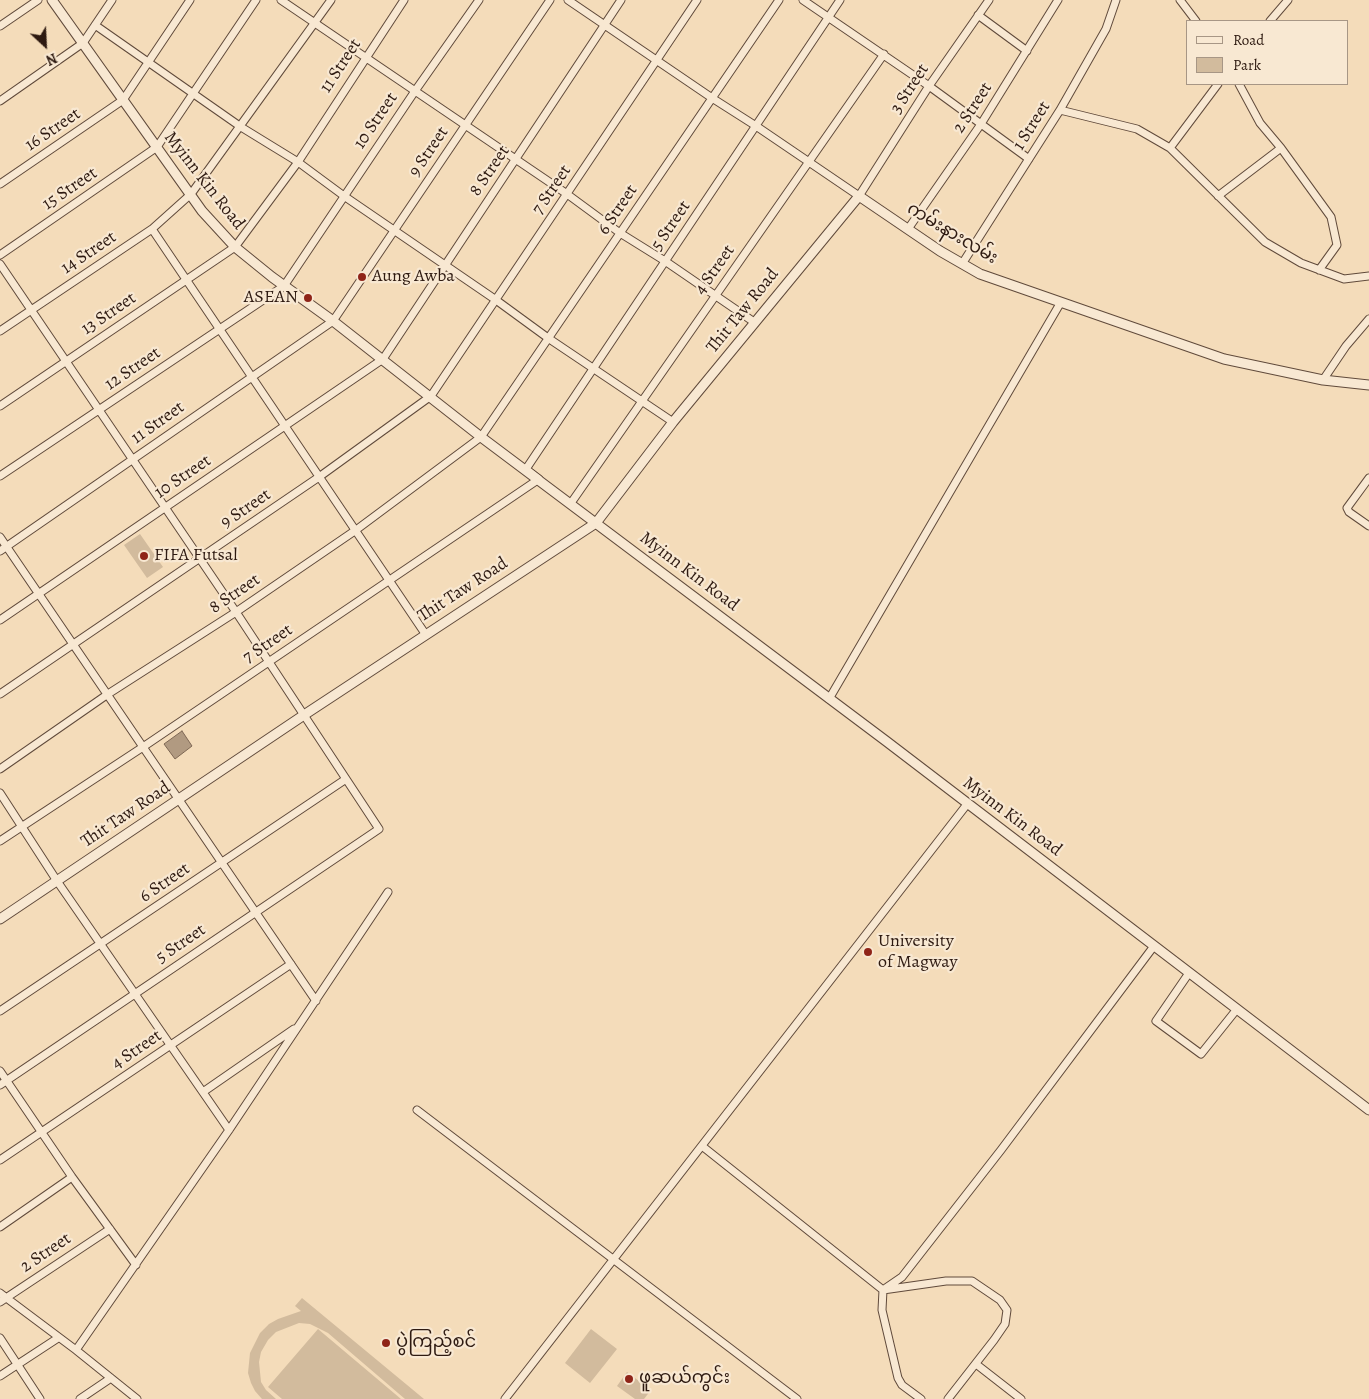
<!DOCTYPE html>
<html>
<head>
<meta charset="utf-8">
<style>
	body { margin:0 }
	#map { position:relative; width:1369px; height:1399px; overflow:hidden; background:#f4dcba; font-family:Alegreya,serif }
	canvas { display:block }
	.legend { position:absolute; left:1186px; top:20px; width:162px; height:65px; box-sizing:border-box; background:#f8e8d2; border:1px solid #a79685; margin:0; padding:6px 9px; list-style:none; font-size:15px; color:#2e1a11 }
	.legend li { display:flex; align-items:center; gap:10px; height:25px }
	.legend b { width:25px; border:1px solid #a79685 }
	.north { position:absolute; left:20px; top:20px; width:50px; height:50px; -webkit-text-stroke:4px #f8e8d2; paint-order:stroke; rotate:155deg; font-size:14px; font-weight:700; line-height:20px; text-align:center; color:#2e1a11 }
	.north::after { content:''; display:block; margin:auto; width:18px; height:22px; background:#2e1a11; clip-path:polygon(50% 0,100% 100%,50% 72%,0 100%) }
</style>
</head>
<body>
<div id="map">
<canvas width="1369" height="1399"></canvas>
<ul class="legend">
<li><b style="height:6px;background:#f8e8d2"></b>Road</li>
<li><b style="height:14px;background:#d2bb9d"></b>Park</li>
</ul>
<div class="north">N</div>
</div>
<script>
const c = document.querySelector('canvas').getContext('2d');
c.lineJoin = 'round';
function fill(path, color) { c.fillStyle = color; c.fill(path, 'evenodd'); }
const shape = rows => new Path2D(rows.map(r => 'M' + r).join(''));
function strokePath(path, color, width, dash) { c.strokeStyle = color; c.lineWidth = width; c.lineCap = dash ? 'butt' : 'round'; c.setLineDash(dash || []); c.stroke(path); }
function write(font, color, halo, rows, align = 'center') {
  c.font = font + ' Alegreya,"Noto Sans Myanmar",serif'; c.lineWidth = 4.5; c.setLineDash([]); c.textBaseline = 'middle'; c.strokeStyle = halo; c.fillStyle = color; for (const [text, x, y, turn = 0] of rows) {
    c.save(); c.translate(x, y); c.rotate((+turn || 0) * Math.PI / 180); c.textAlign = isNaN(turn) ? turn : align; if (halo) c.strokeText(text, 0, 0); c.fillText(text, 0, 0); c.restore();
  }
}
fill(shape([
	[140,534,163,567,147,578,124,545],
	[302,1298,424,1399,405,1399,328,1333,310,1324,299,1323,276,1332,268,1340,261,1352,259,1362,261,1382,266,1390,276,1399,262,1399,255,1391,251,1383,248,1373,250,1353,260,1333,269,1324,278,1319,301,1311,295,1306],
	[318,1329,401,1399,282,1399,268,1387],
	[591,1329,617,1349,590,1383,565,1363],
	[627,1372,651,1390,644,1399,635,1399,617,1386]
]), '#d2bb9d');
const water = shape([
	[182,731,192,746,175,759,164,744,182,731]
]);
fill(water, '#b19a81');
strokePath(water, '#7d6754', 1);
const minor = shape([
	[281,0,567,194,620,233,665,261,754,322],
	[568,0,712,98,756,126,859,196,929,86,989,0],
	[803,0,929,86,1029,159],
	[1180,0,1196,21],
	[978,15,1027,51],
	[1270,21,1288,0],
	[95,25,241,127,298,162,344,196,496,300,548,338,673,422],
	[0,26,38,0],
	[1239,84,1260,123,1281,148,1331,217,1337,245,1319,270],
	[0,101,83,43,112,0],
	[1060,110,1137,129,1170,148,1218,84],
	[1170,148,1265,242,1301,263,1344,279,1369,276],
	[0,184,123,100,190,0],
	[1218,196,1281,148],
	[152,229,426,635],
	[908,229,981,124,1058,0],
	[0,255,157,147,256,0],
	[0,264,236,612,379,829,0,1085],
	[962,264,1060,110,1106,29,1116,0],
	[0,331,152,229,191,194,331,0],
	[1323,380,1346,346,1369,319],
	[0,406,235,247,298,162,404,0],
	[0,476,284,286,415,91,479,0],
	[1369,478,1347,508,1349,512,1369,526],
	[571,503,884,54],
	[0,537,316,1001],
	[0,551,333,321,550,0],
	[0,620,383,359,621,0],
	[0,694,319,477,431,396,697,0],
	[829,699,1061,302],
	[0,769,108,694,236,612,356,530,481,437,779,0],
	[0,793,57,881,229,1130],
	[0,841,143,747,539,479,526,469,840,0],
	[1189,973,1156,1021,1201,1054,1237,1009],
	[0,1011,346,779],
	[0,1071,72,1177,136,1265],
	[203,1092,294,1029],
	[417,1110,797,1399],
	[702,1146,883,1290,902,1277,1001,1150,1154,946],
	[0,1160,291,964],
	[0,1227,72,1177],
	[0,1293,76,1350,137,1399],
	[0,1302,110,1229],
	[0,1338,40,1399],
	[76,1350,229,1130,388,892],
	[976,1364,1021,1399],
	[0,1376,58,1338],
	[80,1399,111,1378],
	[505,1399,968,803],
	[921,1399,902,1385,898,1378,882,1310,883,1290,946,1281,972,1281,1000,1300,1007,1310,1005,1324,994,1340,948,1399]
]);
const tertiary = shape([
	[52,0,202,211,235,247,272,277,333,321,481,437,886,741,1369,1110],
	[0,919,304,715,596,523,673,422,859,196,940,251,980,274,1224,359,1323,380,1369,385]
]);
strokePath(minor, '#604a3b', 9);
strokePath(tertiary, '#604a3b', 11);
strokePath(minor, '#f8e8d2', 7);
strokePath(tertiary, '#f8e8d2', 9);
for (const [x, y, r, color] of [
	[362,277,5,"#8f2418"],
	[308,298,5,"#8f2418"],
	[144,556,5,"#8f2418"],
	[868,952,5,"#8f2418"],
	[386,1343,5,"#8f2418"],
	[629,1379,5,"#8f2418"]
]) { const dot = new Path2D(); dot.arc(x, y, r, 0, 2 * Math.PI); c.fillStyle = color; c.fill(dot); strokePath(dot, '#f8e8d2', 2); }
write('18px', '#2e1a11', '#f8e8d2', [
	["11 Street",341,66,-57],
	["3 Street",910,89,-57],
	["2 Street",973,108,-57],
	["10 Street",376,121,-56],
	["1 Street",1032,126,-58],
	["16 Street",53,130,-34],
	["9 Street",429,152,-56],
	["8 Street",490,171,-56],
	["Myinn Kin Road",204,181,52],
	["15 Street",70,189,-34],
	["7 Street",552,190,-56],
	["6 Street",618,210,-56],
	["5 Street",671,226,-56],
	["ကမ်းနားလမ်း",952,234,31],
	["14 Street",89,253,-34],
	["4 Street",715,270,-55],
	["Thit Taw Road",743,311,-51],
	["13 Street",109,314,-34],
	["12 Street",133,369,-34],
	["11 Street",158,423,-35],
	["10 Street",183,477,-34],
	["9 Street",246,509,-34],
	["Myinn Kin Road",689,572,37],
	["Thit Taw Road",463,590,-33],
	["8 Street",235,594,-34],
	["7 Street",268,644,-34],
	["Thit Taw Road",126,815,-34],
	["Myinn Kin Road",1012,817,37],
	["6 Street",165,883,-34],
	["5 Street",181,944,-34],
	["4 Street",137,1050,-34],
	["2 Street",46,1253,-34]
]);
write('18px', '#2e1a11', '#f8e8d2', [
	["Aung Awba",372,277],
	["ASEAN",298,298,"right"],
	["FIFA Futsal",154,556],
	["University",878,942],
	["of Magway",878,963],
	["ပွဲကြည့်စင်",396,1343],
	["ဖူဆယ်ကွင်း",639,1379]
], 'left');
</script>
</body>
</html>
